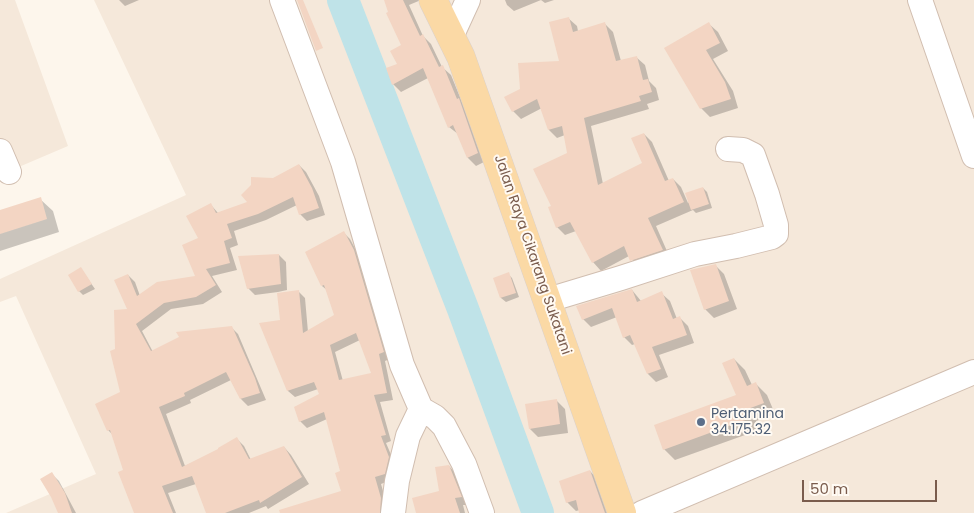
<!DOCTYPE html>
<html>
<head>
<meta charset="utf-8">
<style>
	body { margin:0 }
	#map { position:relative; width:974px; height:513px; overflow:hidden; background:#fdf6ec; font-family:Poppins,sans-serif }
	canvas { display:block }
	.scale { position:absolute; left:802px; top:480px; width:135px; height:22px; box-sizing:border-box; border:2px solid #7a5c4d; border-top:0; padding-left:6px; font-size:15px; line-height:18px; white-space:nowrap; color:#7a5c4d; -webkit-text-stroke:4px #fffaf3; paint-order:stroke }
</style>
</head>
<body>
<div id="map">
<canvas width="974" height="513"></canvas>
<div class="scale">50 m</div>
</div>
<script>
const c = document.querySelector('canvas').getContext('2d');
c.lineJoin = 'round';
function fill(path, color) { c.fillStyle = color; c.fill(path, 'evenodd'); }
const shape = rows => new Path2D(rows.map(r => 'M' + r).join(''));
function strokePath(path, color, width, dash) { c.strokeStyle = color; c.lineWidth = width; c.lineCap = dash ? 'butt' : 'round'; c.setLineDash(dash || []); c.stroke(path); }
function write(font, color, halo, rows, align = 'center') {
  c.font = font + ' Poppins,sans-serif'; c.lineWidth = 4; c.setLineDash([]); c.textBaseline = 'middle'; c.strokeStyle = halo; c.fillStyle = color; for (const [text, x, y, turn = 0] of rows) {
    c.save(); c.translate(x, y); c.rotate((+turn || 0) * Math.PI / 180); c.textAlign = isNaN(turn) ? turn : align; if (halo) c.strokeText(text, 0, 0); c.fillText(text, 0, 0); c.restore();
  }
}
fill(shape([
	[0,0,15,0,68,146,0,175],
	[94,0,974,0,974,513,6,513,96,474,16,296,0,302,0,279,186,195]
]), '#f5e8da');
fill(shape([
	[119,0,139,0,125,6],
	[385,0,421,0,409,5,423,36,431,44,442,67,451,75,486,161,476,166,468,158,458,134,449,127,428,78,401,92,393,84,402,46],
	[505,0,541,0,514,11,507,5],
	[541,0,554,0,545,3],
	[568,18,577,26,578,31,605,24,613,32,621,61,636,57,645,65,649,81,656,88,659,100,647,104,649,109,591,126,603,184,644,164,644,134,652,142,669,181,673,179,681,187,688,203,703,188,707,192,712,208,696,213,693,210,656,226,670,258,639,268,629,256,601,271,593,262,576,231,565,235,557,227,568,153,565,135,557,138,549,130,542,108,521,119,513,111,521,89,561,62],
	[709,24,718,32,728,51,713,59,733,91,738,108,710,117,701,108,666,49],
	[299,165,306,172,319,196,325,215,307,221,300,214,297,205,266,220,234,231,238,245,230,248,237,270,212,276,222,292,203,304,171,309,142,331,153,352,231,327,238,334,266,400,248,406,241,399,231,380,190,400,191,403,166,414,185,466,220,450,237,439,244,446,251,460,284,447,291,455,309,484,268,509,266,506,249,513,207,513,196,484,168,493,176,513,155,513,124,471,113,435,108,430,122,393,116,350,129,310,128,275,135,282,140,296,196,277,200,239,211,205,218,213,249,203,273,179],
	[40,199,53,211,59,232,0,251,0,212],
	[344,233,350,239,360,258,390,359,385,361,393,400,380,402,391,441,386,443,395,464,391,480,381,484,387,505,386,513,314,513,342,491,341,472,327,419,307,428,300,421,321,395,318,389,295,397,288,391,261,324,281,321,278,292,255,295,248,288,279,255,286,262,287,290,278,292,278,294,298,291,305,298,308,332,336,315,328,291,322,286],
	[360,340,373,374,343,381,335,352],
	[715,265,724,274,737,309,714,318,705,309],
	[81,269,95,289,83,295,79,291],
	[508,274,512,278,519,297,506,302,501,298,495,278],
	[632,290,641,301,661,293,670,301,677,319,680,318,688,326,694,343,659,355,668,377,656,382,648,374,635,344,632,345,624,337,617,317,591,327,583,319],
	[734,359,745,370,752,385,756,384,767,395,775,414,756,421,759,430,675,460,664,449,738,396],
	[556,400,565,409,568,433,538,437,530,429],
	[449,466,457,475,469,505,463,505,465,513,417,513,441,492],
	[590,471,598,480,610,513,581,513,580,510,576,511,567,502],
	[52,474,59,481,76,513,59,513]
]), '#0003');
strokePath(shape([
	[343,0,463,309,538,513]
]), '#bfe3e8', 32);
fill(shape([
	[297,0,303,0,323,48,316,51],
	[384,0,403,0,420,36,423,34,439,67,443,65,457,99,459,98,460,101,478,153,467,158,453,125,448,128,423,68,392,85,386,68,397,64,390,51,401,45,386,13,388,12],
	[569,17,573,32,605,22,616,61,637,56,643,80,648,79,652,92,639,96,641,101,584,118,598,185,642,163,631,138,644,133,665,181,673,178,684,202,648,218,663,250,630,261,624,246,592,263,570,222,556,228,548,207,551,206,533,169,567,153,562,126,548,130,537,99,512,112,504,97,520,89,518,63,559,61,549,22],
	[709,22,720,43,706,50,725,82,731,99,700,109,664,48],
	[299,164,312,188,319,208,299,215,293,197,258,214,227,224,232,238,224,241,230,263,206,269,216,285,196,297,164,303,136,324,151,351,179,337,176,332,232,326,255,378,260,393,240,399,226,372,184,393,185,396,159,407,182,467,218,449,218,448,237,437,249,459,284,446,302,477,260,503,259,500,225,513,206,513,192,476,162,486,173,513,134,513,118,472,123,470,110,430,107,431,95,404,120,392,110,351,115,349,114,310,127,309,114,280,128,274,137,296,157,282,195,276,182,245,198,238,186,216,211,203,216,213,247,202,241,195,251,185,251,177,273,178],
	[703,187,709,204,691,210,685,193],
	[41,197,47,219,0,234,0,210],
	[344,231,354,250,384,352,379,354,387,393,374,395,386,435,381,436,389,457,385,474,375,477,381,498,380,513,280,513,279,510,341,491,335,473,340,471,324,412,299,422,294,407,319,394,314,382,287,391,259,323,280,320,277,293,299,290,303,333,334,315,324,285,321,286,305,252],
	[356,333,371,373,339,380,330,345],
	[279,254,281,284,247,289,238,256],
	[716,264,729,301,704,310,690,270],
	[81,267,92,284,78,292,68,275],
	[509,272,516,293,500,298,493,278],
	[632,289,637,302,662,291,673,319,680,316,687,335,652,347,661,369,647,374,630,335,623,338,612,308,582,320,576,306],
	[734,358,747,386,756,382,764,403,745,410,748,419,663,450,654,425,736,395,722,363],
	[557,399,560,424,529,429,525,404],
	[449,465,462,497,455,498,460,513,416,513,412,498,439,491,435,467],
	[590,470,605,513,579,513,576,500,566,503,559,481],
	[52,472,65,493,72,513,58,513,51,497,40,479]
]), '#f3d5c3');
const minor = shape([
	[282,0,343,162,402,365,421,409,408,436,397,481,393,513],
	[920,0,974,156],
	[451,37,468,0],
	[0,151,9,172],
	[548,300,621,278,695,254,736,246,772,237,776,234,776,225,767,194,753,155,743,150,728,149],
	[421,409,435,417,444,426,464,464,482,513],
	[642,513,974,372]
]);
const major = shape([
	[433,0,461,57,622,513]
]);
strokePath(minor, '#d1beb0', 26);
strokePath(major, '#dad1cd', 29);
strokePath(minor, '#fff', 24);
strokePath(major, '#fbd9a5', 28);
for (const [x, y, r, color] of [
	[701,422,5,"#5c6f8a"]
]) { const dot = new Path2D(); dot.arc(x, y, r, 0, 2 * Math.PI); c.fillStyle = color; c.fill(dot); strokePath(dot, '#fffaf3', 2); }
write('14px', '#7a5c4d', '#fffaf3', [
	["Jalan Raya Cikarang Sukatani",532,255,71]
]);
write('14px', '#4e5e75', '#fffaf3', [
	["Pertamina",711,414],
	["34.175.32",711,430]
], 'left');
</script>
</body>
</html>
